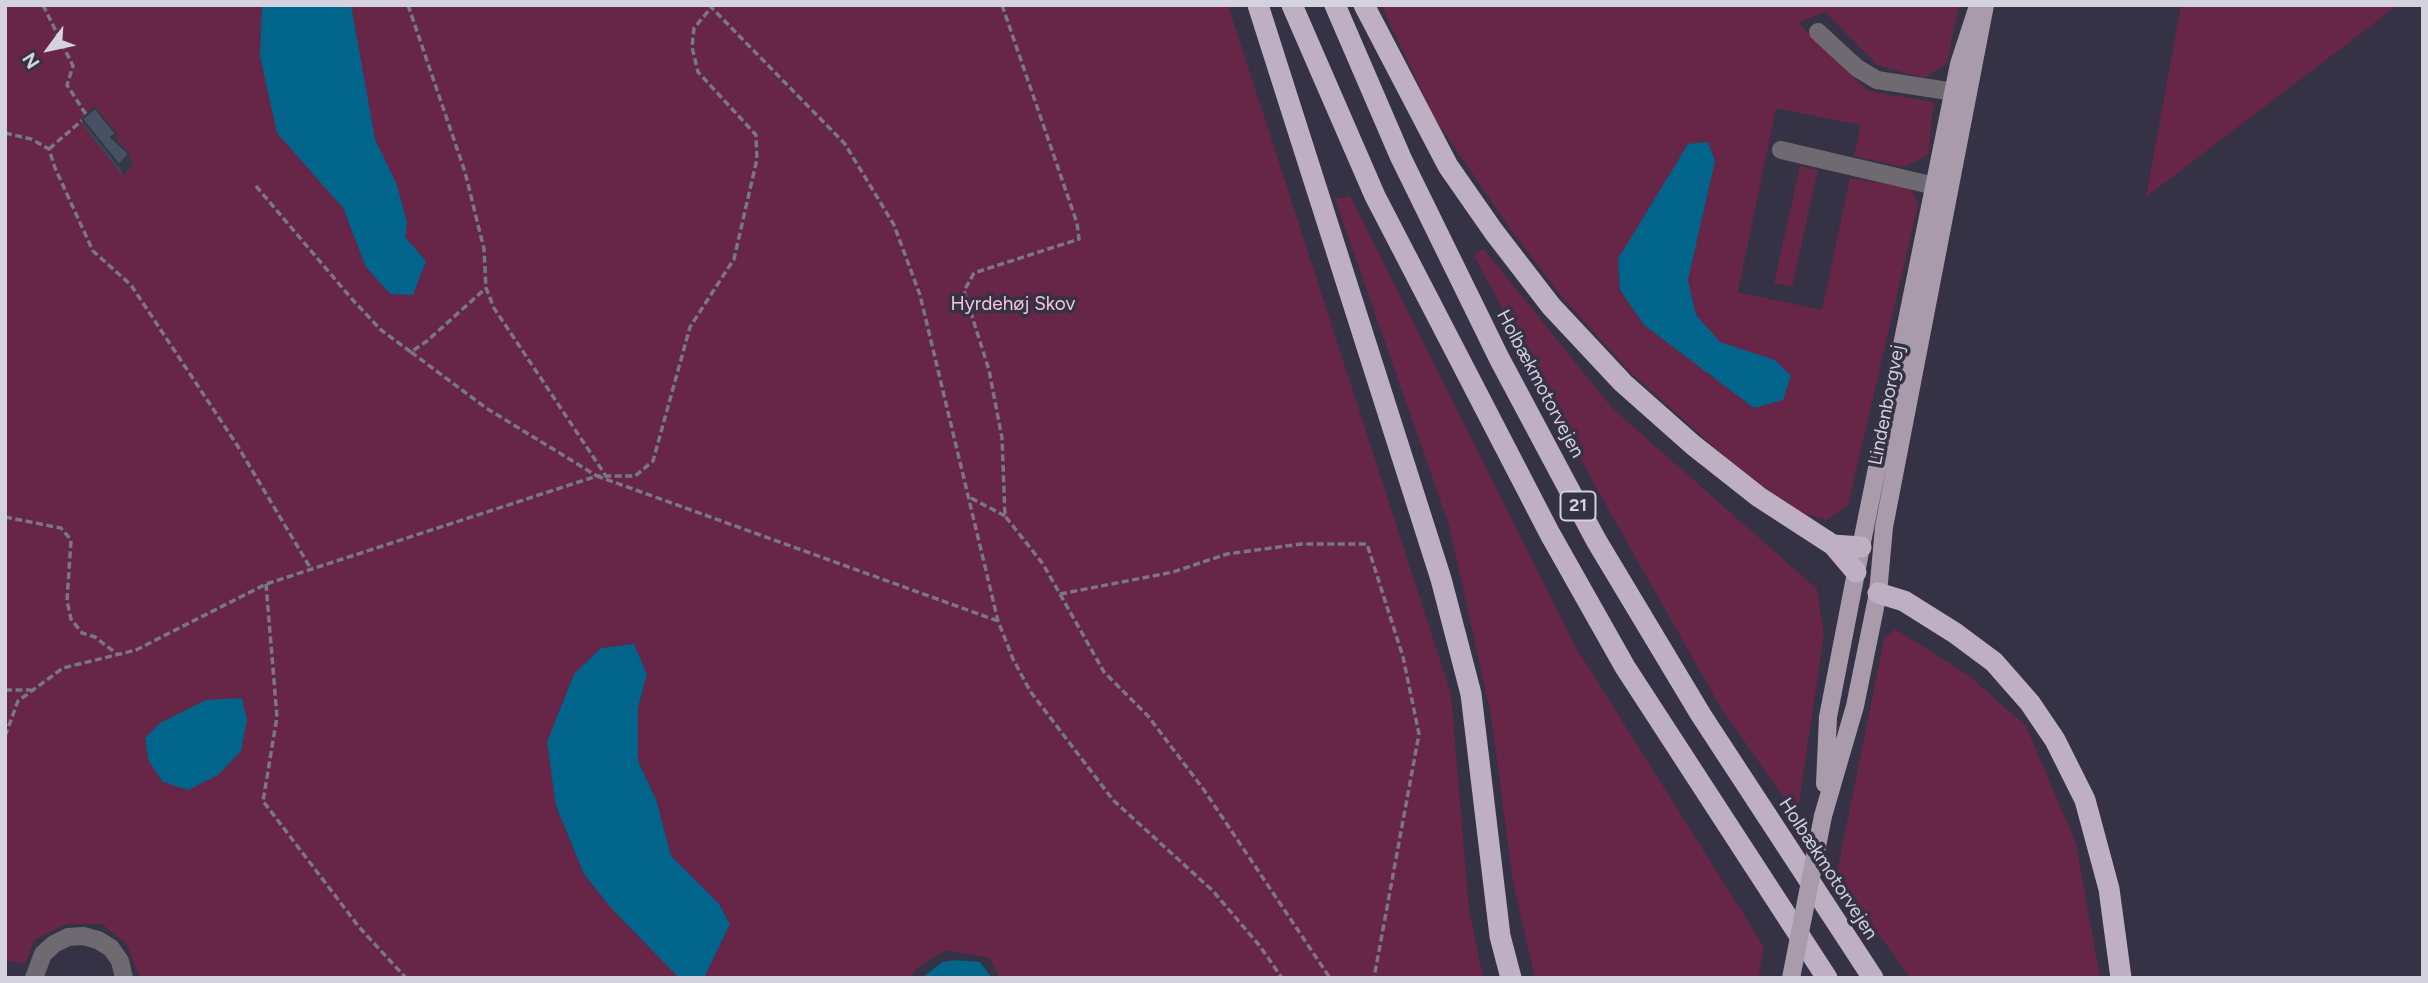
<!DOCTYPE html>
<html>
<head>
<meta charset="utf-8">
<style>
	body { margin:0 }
	#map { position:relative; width:2428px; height:983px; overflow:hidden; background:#353245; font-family:Figtree,sans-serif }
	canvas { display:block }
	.frame { position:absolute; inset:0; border:7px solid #d3d2de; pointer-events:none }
	.north { position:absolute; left:14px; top:14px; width:70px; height:70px; -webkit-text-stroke:5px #353245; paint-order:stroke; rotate:237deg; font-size:19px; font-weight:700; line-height:28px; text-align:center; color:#d3d2de }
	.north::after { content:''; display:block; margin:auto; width:24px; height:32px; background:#d3d2de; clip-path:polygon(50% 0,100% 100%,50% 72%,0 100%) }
</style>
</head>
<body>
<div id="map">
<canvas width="2428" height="983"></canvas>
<div class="frame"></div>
<div class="north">N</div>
</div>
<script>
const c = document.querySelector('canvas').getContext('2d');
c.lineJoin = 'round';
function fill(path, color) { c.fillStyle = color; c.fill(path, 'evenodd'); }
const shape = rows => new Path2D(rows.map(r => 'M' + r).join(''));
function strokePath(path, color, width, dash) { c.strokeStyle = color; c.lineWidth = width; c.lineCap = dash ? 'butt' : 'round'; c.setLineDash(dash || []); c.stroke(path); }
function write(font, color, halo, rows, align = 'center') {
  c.font = font + ' Figtree,sans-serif'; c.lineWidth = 7; c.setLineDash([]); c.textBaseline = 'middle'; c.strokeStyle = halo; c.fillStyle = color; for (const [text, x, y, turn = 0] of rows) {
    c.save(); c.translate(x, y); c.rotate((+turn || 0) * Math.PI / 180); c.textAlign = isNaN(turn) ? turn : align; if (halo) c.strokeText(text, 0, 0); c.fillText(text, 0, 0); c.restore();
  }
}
fill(shape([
	[5,5,1228,5,1451,694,1469,909,1483,978,1000,978,990,958,946,950,917,968,909,978,704,978,730,924,719,904,671,856,657,802,638,761,638,708,647,674,556,806,584,874,679,978,140,978,127,944,102,924,66,924,34,940,25,964,5,960],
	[1381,5,1959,5,1947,63,1924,78,1877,65,1825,12,1798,23,1868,91,1934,102,1928,155,1904,167,1854,156,1861,125,1776,108,1738,292,1822,310,1850,178,1911,188,1918,205,1848,505,1827,520,1801,513,1740,470,1629,371,1562,297,1514,234,1435,119],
	[2181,5,2398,5,2146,197],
	[1800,166,1818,170,1792,287,1774,283],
	[1350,196,1577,649,1764,947,1758,978,1535,978,1513,882,1491,715,1449,525,1335,199],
	[1484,249,1612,408,1817,589,1824,635,1799,802,1789,805,1721,708,1593,482,1474,255],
	[1895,629,1968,675,2026,726,2076,844,2100,978,1911,978,1836,877,1884,639]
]), '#672548');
fill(shape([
	[262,5,351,5,375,139,397,185,407,222,405,237,426,261,413,295,390,294,366,267,343,208,277,133,260,56],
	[1708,142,1715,161,1688,280,1696,315,1720,342,1775,360,1791,376,1783,400,1754,408,1644,325,1620,290,1618,259,1688,144],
	[634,644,647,674,638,708,638,761,657,802,671,856,719,904,730,924,704,978,679,978,611,908,584,874,556,806,547,742,574,674,601,648],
	[242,698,247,720,241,751,218,775,188,790,163,782,149,762,145,738,160,723,206,700],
	[955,960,980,962,992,978,922,978,942,962]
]), '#01648a');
strokePath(shape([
	[43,5,73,66,67,85,87,116,49,149],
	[408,5,465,172,484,249,486,288,494,308,606,476],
	[709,5,845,144,894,225,920,295,998,621,1013,659,1030,691,1113,800,1213,891,1259,945,1282,978],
	[1002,5,1077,223,1079,239,974,273,964,291,989,370,1002,438,1005,516,1043,564,1104,672,1148,716,1204,790,1330,978],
	[5,133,31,139,49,149,55,168,93,251,131,285,237,445,311,569],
	[256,186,351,298,381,330,411,352,427,341,486,288],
	[411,352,486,408,597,476,635,476,653,461,690,327,734,259,757,159,756,135,698,72,692,47,694,28,711,8],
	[971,498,1005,516],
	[5,517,61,528,71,540,67,601,71,619,82,633,95,637,117,654],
	[266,584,277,717,263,801,359,927,406,978],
	[1060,594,1173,572,1227,554,1301,544,1367,544,1403,657,1419,734,1374,978],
	[5,690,31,690],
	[5,736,18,701,63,668,136,650,266,584,597,476,998,621]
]), '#797686', 3.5, [7, 3.5]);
strokePath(shape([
	[1818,32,1857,68,1877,80,1967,94],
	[1781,150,1948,189],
	[34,978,43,954,54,944,68,937,83,936,98,940,111,948,120,961,124,978]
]), '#6f6971', 18);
strokePath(shape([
	[1825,784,1828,717,1861,547,1959,64,1977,9],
	[1823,816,1855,706,1878,593,1884,527,1985,5]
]), '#a99bab', 18);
strokePath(shape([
	[1258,5,1441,579,1471,694,1500,936,1511,978],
	[1292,5,1375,196,1550,534,1625,667,1827,978],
	[1335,5,1401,158,1499,358,1596,540,1701,715,1873,978],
	[1364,5,1448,166,1494,232,1551,306,1623,383,1693,445,1759,497,1833,545,1861,547],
	[1833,545,1856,572],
	[1878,593,1904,601,1955,633,1994,662,2030,703,2055,740,2085,800,2109,889,2121,978]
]), '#bfafc2', 21);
strokePath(shape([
	[1791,978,1823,816]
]), '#a99bab', 18);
fill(shape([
	[82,119,119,145,133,164,123,176,86,129]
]), '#3d4656');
fill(shape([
	[116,134,119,144,111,137],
	[129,154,133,164,123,176,119,165]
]), '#323946');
const building = shape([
	[95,108,116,134,111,137,129,154,119,165,82,119,95,108]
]);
fill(building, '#475164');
strokePath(building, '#323946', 2);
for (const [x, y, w] of [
	[1578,506,35]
]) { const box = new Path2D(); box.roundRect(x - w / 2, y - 14.5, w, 29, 5); c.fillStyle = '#353245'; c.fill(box); strokePath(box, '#d3d2de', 2); }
write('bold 18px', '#d3d2de', null, [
	["21",1578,506]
]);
write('19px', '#f6c6db', '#353245', [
	["Hyrdehøj Skov",1013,304]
]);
write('19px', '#d3d2de', '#353245', [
	["Holbækmotorvejen",1540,384,62],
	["Lindenborgvej",1887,405,-79],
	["Holbækmotorvejen",1828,869,57]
]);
</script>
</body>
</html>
